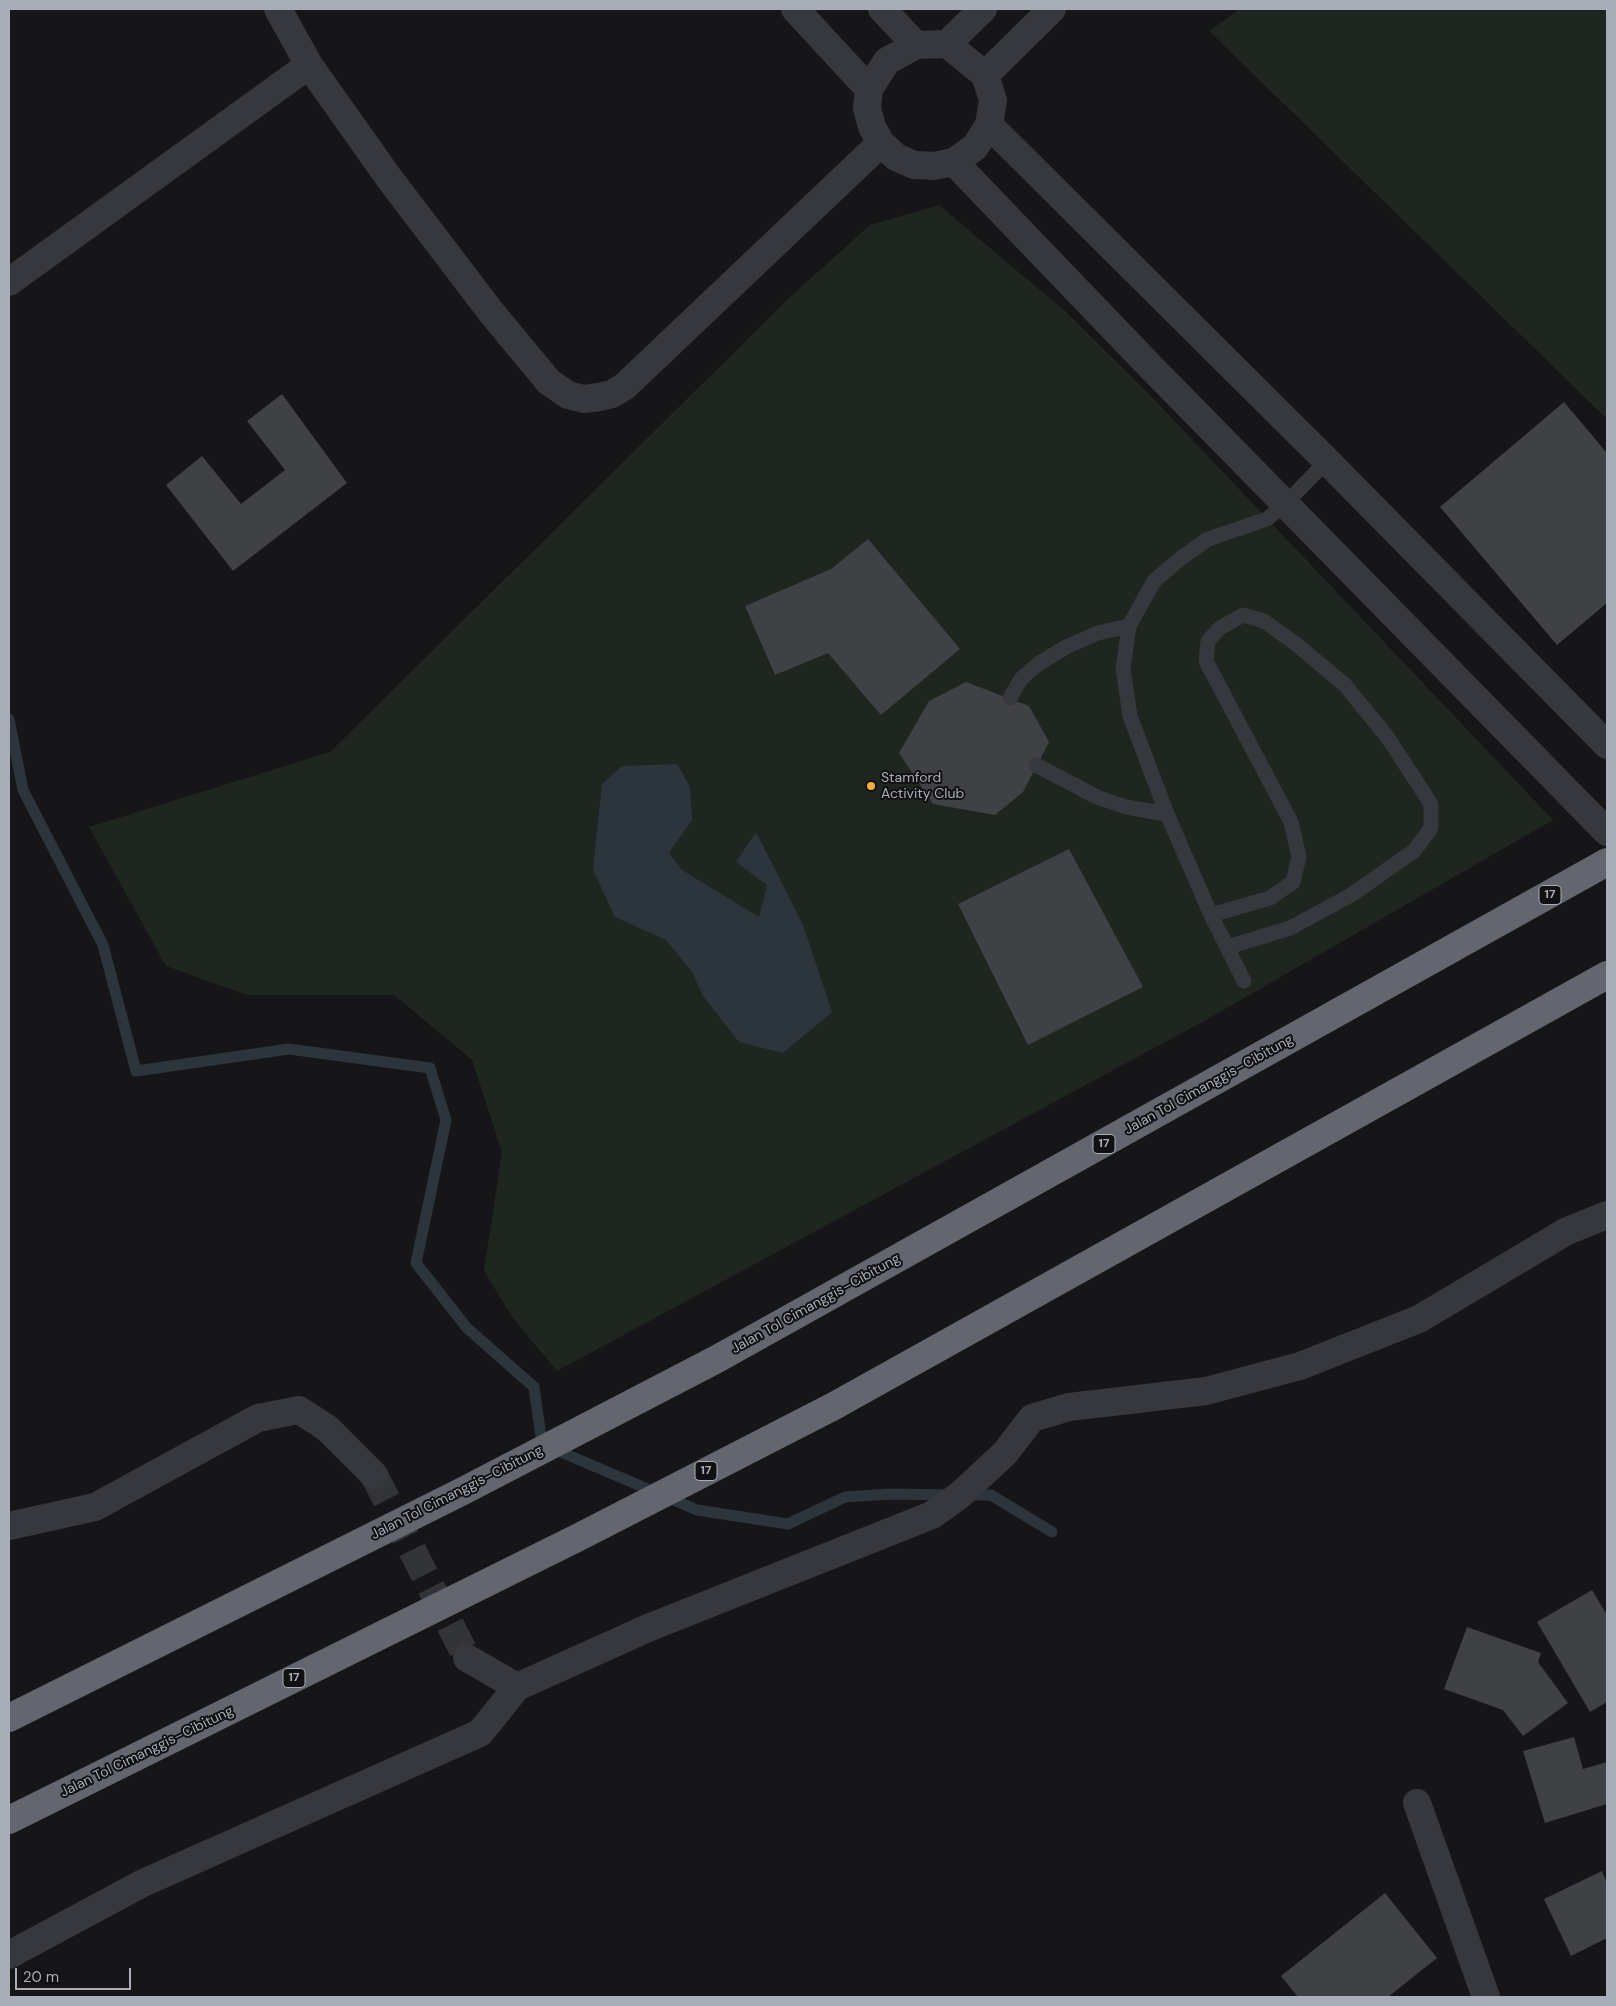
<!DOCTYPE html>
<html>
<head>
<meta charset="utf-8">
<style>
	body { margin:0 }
	#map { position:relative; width:1616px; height:2006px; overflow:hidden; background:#161618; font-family:"DM Sans",sans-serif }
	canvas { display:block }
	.frame { position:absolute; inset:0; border:10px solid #a8adb8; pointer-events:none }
	.scale { position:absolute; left:15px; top:1968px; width:116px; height:22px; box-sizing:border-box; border:2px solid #a8adb8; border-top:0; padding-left:6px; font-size:15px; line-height:18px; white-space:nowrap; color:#a8adb8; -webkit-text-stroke:4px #111113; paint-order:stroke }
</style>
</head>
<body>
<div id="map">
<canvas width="1616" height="2006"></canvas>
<div class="frame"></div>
<div class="scale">20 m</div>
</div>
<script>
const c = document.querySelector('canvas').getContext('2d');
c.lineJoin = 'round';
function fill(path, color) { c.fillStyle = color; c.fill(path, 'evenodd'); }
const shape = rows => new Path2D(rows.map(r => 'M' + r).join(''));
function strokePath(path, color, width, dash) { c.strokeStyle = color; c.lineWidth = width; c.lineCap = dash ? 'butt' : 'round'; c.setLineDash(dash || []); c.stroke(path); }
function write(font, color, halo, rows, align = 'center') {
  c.font = font + ' "DM Sans",sans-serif'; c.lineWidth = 4; c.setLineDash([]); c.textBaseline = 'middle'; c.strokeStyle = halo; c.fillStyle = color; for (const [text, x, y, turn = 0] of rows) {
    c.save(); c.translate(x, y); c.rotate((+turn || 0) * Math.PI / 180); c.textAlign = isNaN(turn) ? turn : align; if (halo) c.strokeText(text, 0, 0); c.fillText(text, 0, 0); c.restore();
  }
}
fill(shape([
	[1240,9,1607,9,1607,419,1209,31],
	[939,205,1066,312,1149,394,1553,820,1206,1020,557,1371,512,1317,484,1271,502,1152,472,1060,394,995,247,995,166,966,89,827,330,752,791,296,870,225]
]), '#1e261f');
fill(shape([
	[677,764,690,787,692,820,669,853,682,870,759,917,767,885,736,862,756,832,803,925,832,1012,783,1053,739,1042,703,996,692,972,666,940,615,917,593,870,602,784,622,766]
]), '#2c353c');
strokePath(shape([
	[9,719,23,790,103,945,136,1071,289,1049,430,1068,446,1120,416,1263,467,1328,534,1387,542,1444,697,1510,788,1524,845,1497,890,1494,951,1495],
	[967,1495,991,1495,1052,1532]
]), '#2c353c', 11);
fill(shape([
	[282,394,347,483,233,571,166,485,202,456,241,504,285,470,247,421],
	[1564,402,1607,453,1607,603,1557,645,1440,507],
	[868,539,960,649,881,715,828,653,775,675,745,606,831,569],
	[966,682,1029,706,1049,742,1023,792,995,815,933,804,899,753,929,701],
	[1069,849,1143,987,1028,1045,958,904],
	[1592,1590,1607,1615,1607,1702,1590,1712,1537,1622],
	[1467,1627,1541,1653,1538,1662,1568,1703,1523,1736,1503,1710,1444,1689],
	[1574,1737,1583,1769,1607,1762,1607,1804,1545,1823,1523,1751],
	[1602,1871,1607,1883,1607,1938,1571,1956,1544,1899],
	[1385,1893,1437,1958,1388,1997,1298,1997,1281,1976]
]), '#404145');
strokePath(shape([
	[374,1475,467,1658]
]), '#333438', 28, [28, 14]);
strokePath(shape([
	[1010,698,1021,679,1038,664,1066,647,1098,633,1129,626],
	[1036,765,1097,797,1126,807,1167,814],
	[1211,915,1270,898,1293,882,1299,857,1291,822,1206,661,1208,641,1220,628,1243,615,1264,621,1296,644,1345,685,1388,738,1431,804,1431,828,1414,851,1351,895,1290,928,1228,947],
	[1244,981,1211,915,1167,814,1130,716,1123,669,1129,626,1154,581,1181,558,1208,539,1267,519,1285,504,1327,461]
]), '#37383d', 15);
strokePath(shape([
	[278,9,309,65,389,178,491,312,549,382,568,395,584,399,599,397,612,394,625,386,881,143],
	[795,9,869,89],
	[882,9,916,45],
	[947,44,985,75,993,100,989,125,975,147,954,162,934,166,914,165,896,157,881,143,872,127,867,108,869,89,887,61,916,45,947,44],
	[947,44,983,9],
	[985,75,1052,9],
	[989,125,1327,461,1607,745],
	[954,162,1144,360,1607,832],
	[9,282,309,65],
	[9,1526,95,1507,258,1418,299,1410,327,1428,374,1475],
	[467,1658,517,1687],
	[1417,1803,1486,1997],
	[9,1955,143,1883,480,1733,517,1687,648,1628,932,1515,960,1495,1005,1453,1032,1418,1069,1407,1206,1391,1300,1366,1419,1319,1567,1231,1607,1215]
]), '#37383d', 28);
strokePath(shape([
	[9,1718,463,1491,717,1359,1607,862],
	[9,1820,579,1537,834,1406,1607,975]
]), '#63666e', 28);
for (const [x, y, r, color] of [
	[871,786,5,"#f2b134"]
]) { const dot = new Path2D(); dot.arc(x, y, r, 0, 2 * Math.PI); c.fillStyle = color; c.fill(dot); strokePath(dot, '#111113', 2); }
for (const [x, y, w] of [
	[1550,895,22],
	[1104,1144,22],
	[706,1471,22],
	[294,1678,22]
]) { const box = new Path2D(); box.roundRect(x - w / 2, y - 9.5, w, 19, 4); c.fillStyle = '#111113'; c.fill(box); strokePath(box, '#a8adb8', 1); }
write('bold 12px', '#a8adb8', null, [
	["17",1550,895],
	["17",1104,1144],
	["17",706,1471],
	["17",294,1678]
]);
write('14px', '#a8adb8', '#111113', [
	["Stamford",881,778],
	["Activity Club",881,794]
], 'left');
write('14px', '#a8adb8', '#111113', [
	["Jalan Tol Cimanggis–Cibitung",1209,1085,-29],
	["Jalan Tol Cimanggis–Cibitung",816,1304,-29],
	["Jalan Tol Cimanggis–Cibitung",457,1493,-27],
	["Jalan Tol Cimanggis–Cibitung",147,1752,-26]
]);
</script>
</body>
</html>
